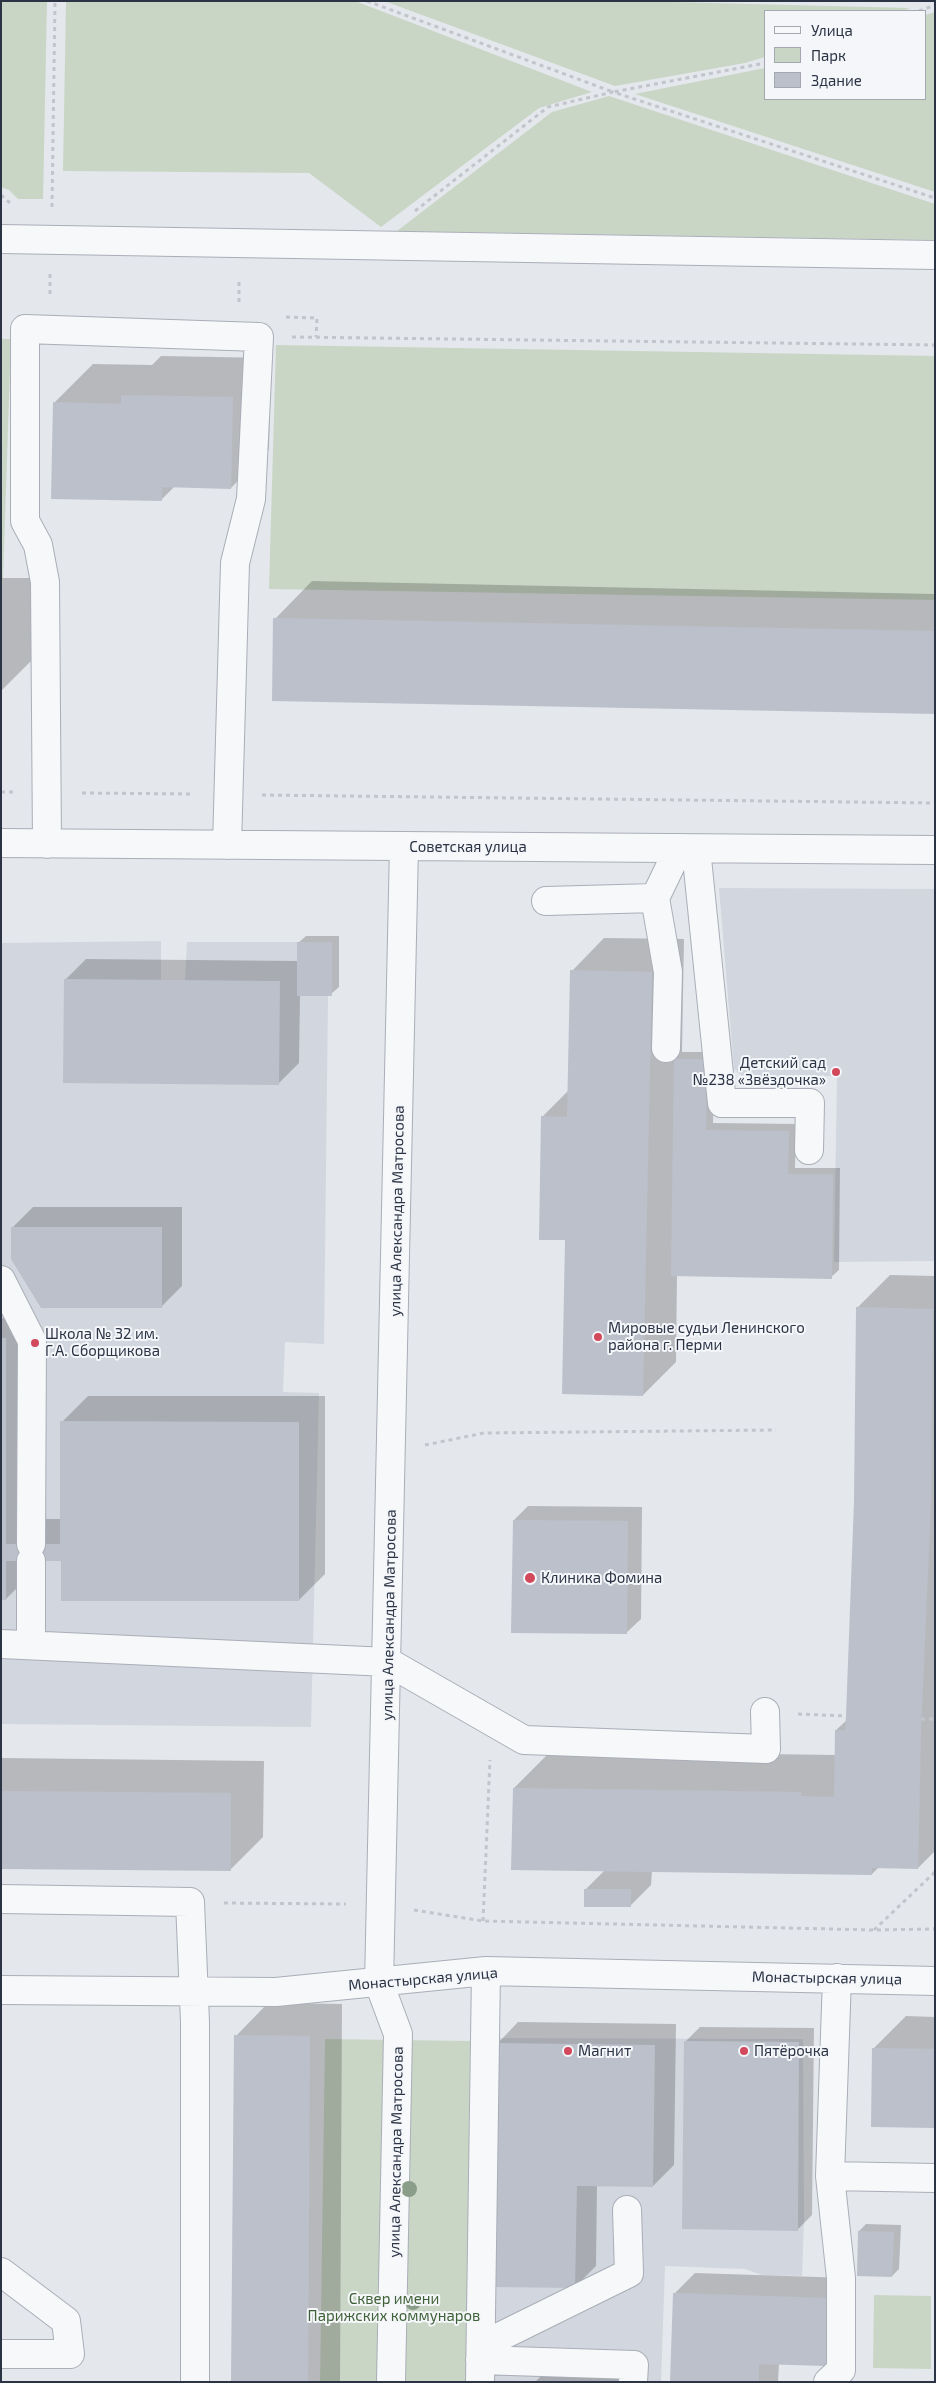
<!DOCTYPE html>
<html>
<head>
<meta charset="utf-8">
<style>
	body { margin:0 }
	#map { position:relative; width:936px; height:2383px; overflow:hidden; background:#e4e7ec; font-family:"Exo 2",sans-serif }
	canvas { display:block }
	.frame { position:absolute; inset:0; border:2px solid #2b3445; pointer-events:none }
	.legend { position:absolute; left:764px; top:10px; width:162px; height:90px; box-sizing:border-box; background:#f4f6f9; border:1px solid #a4a8b1; margin:0; padding:6px 9px; list-style:none; font-size:15px; color:#2b3445 }
	.legend li { display:flex; align-items:center; gap:10px; height:25px }
	.legend b { width:25px; border:1px solid #a4a8b1 }
</style>
</head>
<body>
<div id="map">
<canvas width="936" height="2383"></canvas>
<div class="frame"></div>
<ul class="legend">
<li><b style="height:6px;background:#f7f8fa"></b>Улица</li>
<li><b style="height:14px;background:#c9d6c5"></b>Парк</li>
<li><b style="height:14px;background:#bbc0ca"></b>Здание</li>
</ul>
</div>
<script>
const c = document.querySelector('canvas').getContext('2d');
c.lineJoin = 'round';
function fill(path, color) { c.fillStyle = color; c.fill(path, 'evenodd'); }
const shape = rows => new Path2D(rows.map(r => 'M' + r).join(''));
function strokePath(path, color, width, dash) { c.strokeStyle = color; c.lineWidth = width; c.lineCap = dash ? 'butt' : 'round'; c.setLineDash(dash || []); c.stroke(path); }
function write(font, color, halo, rows, align = 'center') {
  c.font = font + ' "Exo 2",sans-serif'; c.lineWidth = 4; c.setLineDash([]); c.textBaseline = 'middle'; c.strokeStyle = halo; c.fillStyle = color; for (const [text, x, y, turn = 0] of rows) {
    c.save(); c.translate(x, y); c.rotate((+turn || 0) * Math.PI / 180); c.textAlign = isNaN(turn) ? turn : align; if (halo) c.strokeText(text, 0, 0); c.fillText(text, 0, 0); c.restore();
  }
}
fill(shape([
	[719,888,935,889,935,1261,834,1262,837,1076,743,1077,734,1069],
	[161,941,161,980,185,981,187,942,297,942,328,996,324,1344,285,1342,283,1392,319,1393,311,1727,1,1724,1,943],
	[493,2038,803,2039,804,2221,802,2276,762,2275,745,2269,665,2266,661,2382,489,2382]
]), '#d2d6de');
fill(shape([
	[1,1,47,1,43,199,18,199,9,190,1,187],
	[66,1,355,1,592,92,539,108,381,227,309,173,63,171],
	[384,1,632,1,910,8,903,11,765,11,765,57,745,63,615,86],
	[935,12,935,192,635,94,765,68,765,99,925,99,925,15],
	[609,96,935,204,935,240,397,231,552,112],
	[1,339,11,339,3,579,1,579],
	[276,345,935,356,935,600,269,589],
	[325,2039,470,2041,468,2382,320,2382],
	[874,2295,931,2296,931,2369,873,2368]
]), '#c9d6c5');
fill(shape([
	[161,356,271,358,269,449,231,488,175,486,161,500,54,403,93,364,152,365],
	[1,578,36,578,34,658,1,691],
	[312,581,935,594,935,713,275,619],
	[306,936,339,936,339,987,331,994,300,995,299,1063,278,1084,65,980,86,959,298,961,298,943],
	[604,938,684,939,682,1052,714,1052,713,1123,796,1124,795,1168,840,1168,839,1270,831,1277,677,1275,676,1362,643,1395,566,1239,542,1117,569,1090,572,971],
	[33,1207,182,1207,182,1286,161,1307,12,1228],
	[890,1275,935,1276,935,1851,918,1868,879,1867,872,1874,652,1871,651,1885,630,1906,586,1889,605,1870,514,1788,551,1751,836,1755,836,1730,847,1720,855,1501,857,1308],
	[1,1318,27,1318,34,1519,62,1519,62,1422,88,1396,325,1396,325,1574,299,1600,62,1560,27,1560,27,1578,6,1599,1,1599],
	[528,1506,642,1507,641,1619,626,1633,514,1520],
	[1,1758,264,1761,263,1837,230,1870,1,1868],
	[268,2003,342,2004,340,2382,233,2382,236,2036],
	[906,2016,935,2017,935,2127,873,2049],
	[518,2022,676,2024,674,2165,653,2186,597,2185,596,2266,575,2287,498,2043],
	[700,2027,814,2028,812,2215,797,2230,686,2041],
	[866,2224,901,2225,899,2269,892,2276,859,2231],
	[695,2273,848,2278,846,2344,825,2365,779,2363,778,2382,672,2382,674,2294],
	[548,2369,622,2371,622,2382,535,2382]
]), '#0003');
fill(shape([
	[121,395,233,397,231,489,162,487,162,501,51,499,53,402,121,404],
	[273,618,935,631,935,714,272,701],
	[297,942,332,942,332,996,297,996],
	[570,970,652,972,643,1396,562,1394,565,1240,539,1240,541,1116,567,1117],
	[64,979,280,981,279,1085,63,1083],
	[674,1059,707,1059,706,1130,789,1131,788,1174,833,1174,832,1279,671,1276],
	[11,1227,162,1227,162,1308,41,1308,11,1259],
	[856,1307,933,1309,931,1503,921,1731,918,1869,872,1868,872,1875,511,1870,513,1788,801,1792,801,1796,834,1797,835,1730,845,1730,846,1716,854,1501],
	[1,1338,6,1338,6,1544,60,1544,60,1421,299,1422,299,1601,61,1601,61,1561,6,1561,6,1600,1,1600],
	[513,1520,628,1521,627,1634,511,1633],
	[1,1791,231,1793,231,1871,1,1869],
	[584,1889,631,1889,631,1907,584,1907],
	[234,2035,310,2036,308,2382,231,2382],
	[684,2041,799,2042,798,2231,682,2229],
	[496,2043,655,2045,653,2187,577,2186,575,2288,493,2287],
	[872,2048,935,2049,935,2128,871,2127],
	[858,2231,894,2232,892,2277,857,2276],
	[673,2293,828,2298,826,2366,759,2364,759,2382,670,2382]
]), '#bbc0ca');
const minor = shape([
	[1,239,935,255],
	[1,843,935,850],
	[47,844,45,582,38,545,25,521,25,329,259,337,251,499,235,563,227,845],
	[696,849,722,1103,810,1103,809,1150],
	[655,898,668,972,666,1048],
	[546,901,655,898,679,848],
	[1,1280,32,1341,31,1544],
	[1,1644,388,1662,524,1740,766,1749,765,1712],
	[31,1645,31,1561],
	[1,1899,190,1902,195,2022,195,2382],
	[837,1978,830,2176,935,2178],
	[1,1990,276,1992,486,1971,935,1981],
	[1,2272,66,2321,70,2354,1,2354],
	[481,2346,629,2273,627,2210],
	[480,2360,634,2365,633,2382],
	[391,2382,398,2034,379,1983,404,846],
	[480,2382,486,1971],
	[828,2382,841,2370,841,2278,830,2176]
]);
strokePath(minor, '#a9aeb7', 30);
strokePath(shape([
	[367,1,613,92,765,63],
	[919,11,935,5],
	[1,195,10,203],
	[52,207,55,1],
	[415,211,548,107,613,92,935,198],
	[50,294,50,273],
	[239,302,239,278],
	[286,317,317,318,316,337],
	[292,337,935,345],
	[1,792,13,792],
	[82,793,193,794],
	[262,795,935,803],
	[425,1445,484,1433,776,1430],
	[798,1714,846,1716],
	[921,1719,935,1719],
	[224,1903,346,1904],
	[414,1910,483,1921,874,1930,935,1929],
	[483,1921,490,1760],
	[874,1930,935,1872]
]), '#c2c5cb', 3, [4, 4]);
strokePath(minor, '#f7f8fa', 28);
c.fillStyle = '#899d89';
for (const [x, y] of [
	[409,2189],
	[413,2302]
]) { c.beginPath(); c.arc(x, y, 8, 0, 2 * Math.PI); c.fill(); }
for (const [x, y, r, color] of [
	[836,1072,5,"#d1495b"],
	[598,1337,5,"#d1495b"],
	[35,1343,5,"#d1495b"],
	[530,1578,6,"#d1495b"],
	[568,2051,5,"#d1495b"],
	[744,2051,5,"#d1495b"]
]) { const dot = new Path2D(); dot.arc(x, y, r, 0, 2 * Math.PI); c.fillStyle = color; c.fill(dot); strokePath(dot, '#f4f6f9', 2); }
write('15px', '#2b3445', '#f4f6f9', [
	["Советская улица",468,847],
	["улица Александра Матросова",397,1211,-89],
	["улица Александра Матросова",389,1615,-89],
	["Монастырская улица",827,1978,1],
	["Монастырская улица",423,1979,-5],
	["улица Александра Матросова",396,2152,-89]
]);
write('15px', '#2b3445', '#f4f6f9', [
	["Детский сад",826,1063,"right"],
	["№238 «Звёздочка»",826,1080,"right"],
	["Мировые судьи Ленинского",608,1328],
	["района г. Перми",608,1345],
	["Школа № 32 им.",45,1334],
	["Г.А. Сборщикова",45,1351],
	["Клиника Фомина",541,1578],
	["Магнит",578,2051],
	["Пятёрочка",754,2051]
], 'left');
write('15px', '#3f6138', '#f4f6f9', [
	["Сквер имени",394,2299],
	["Парижских коммунаров",394,2316]
]);
</script>
</body>
</html>
